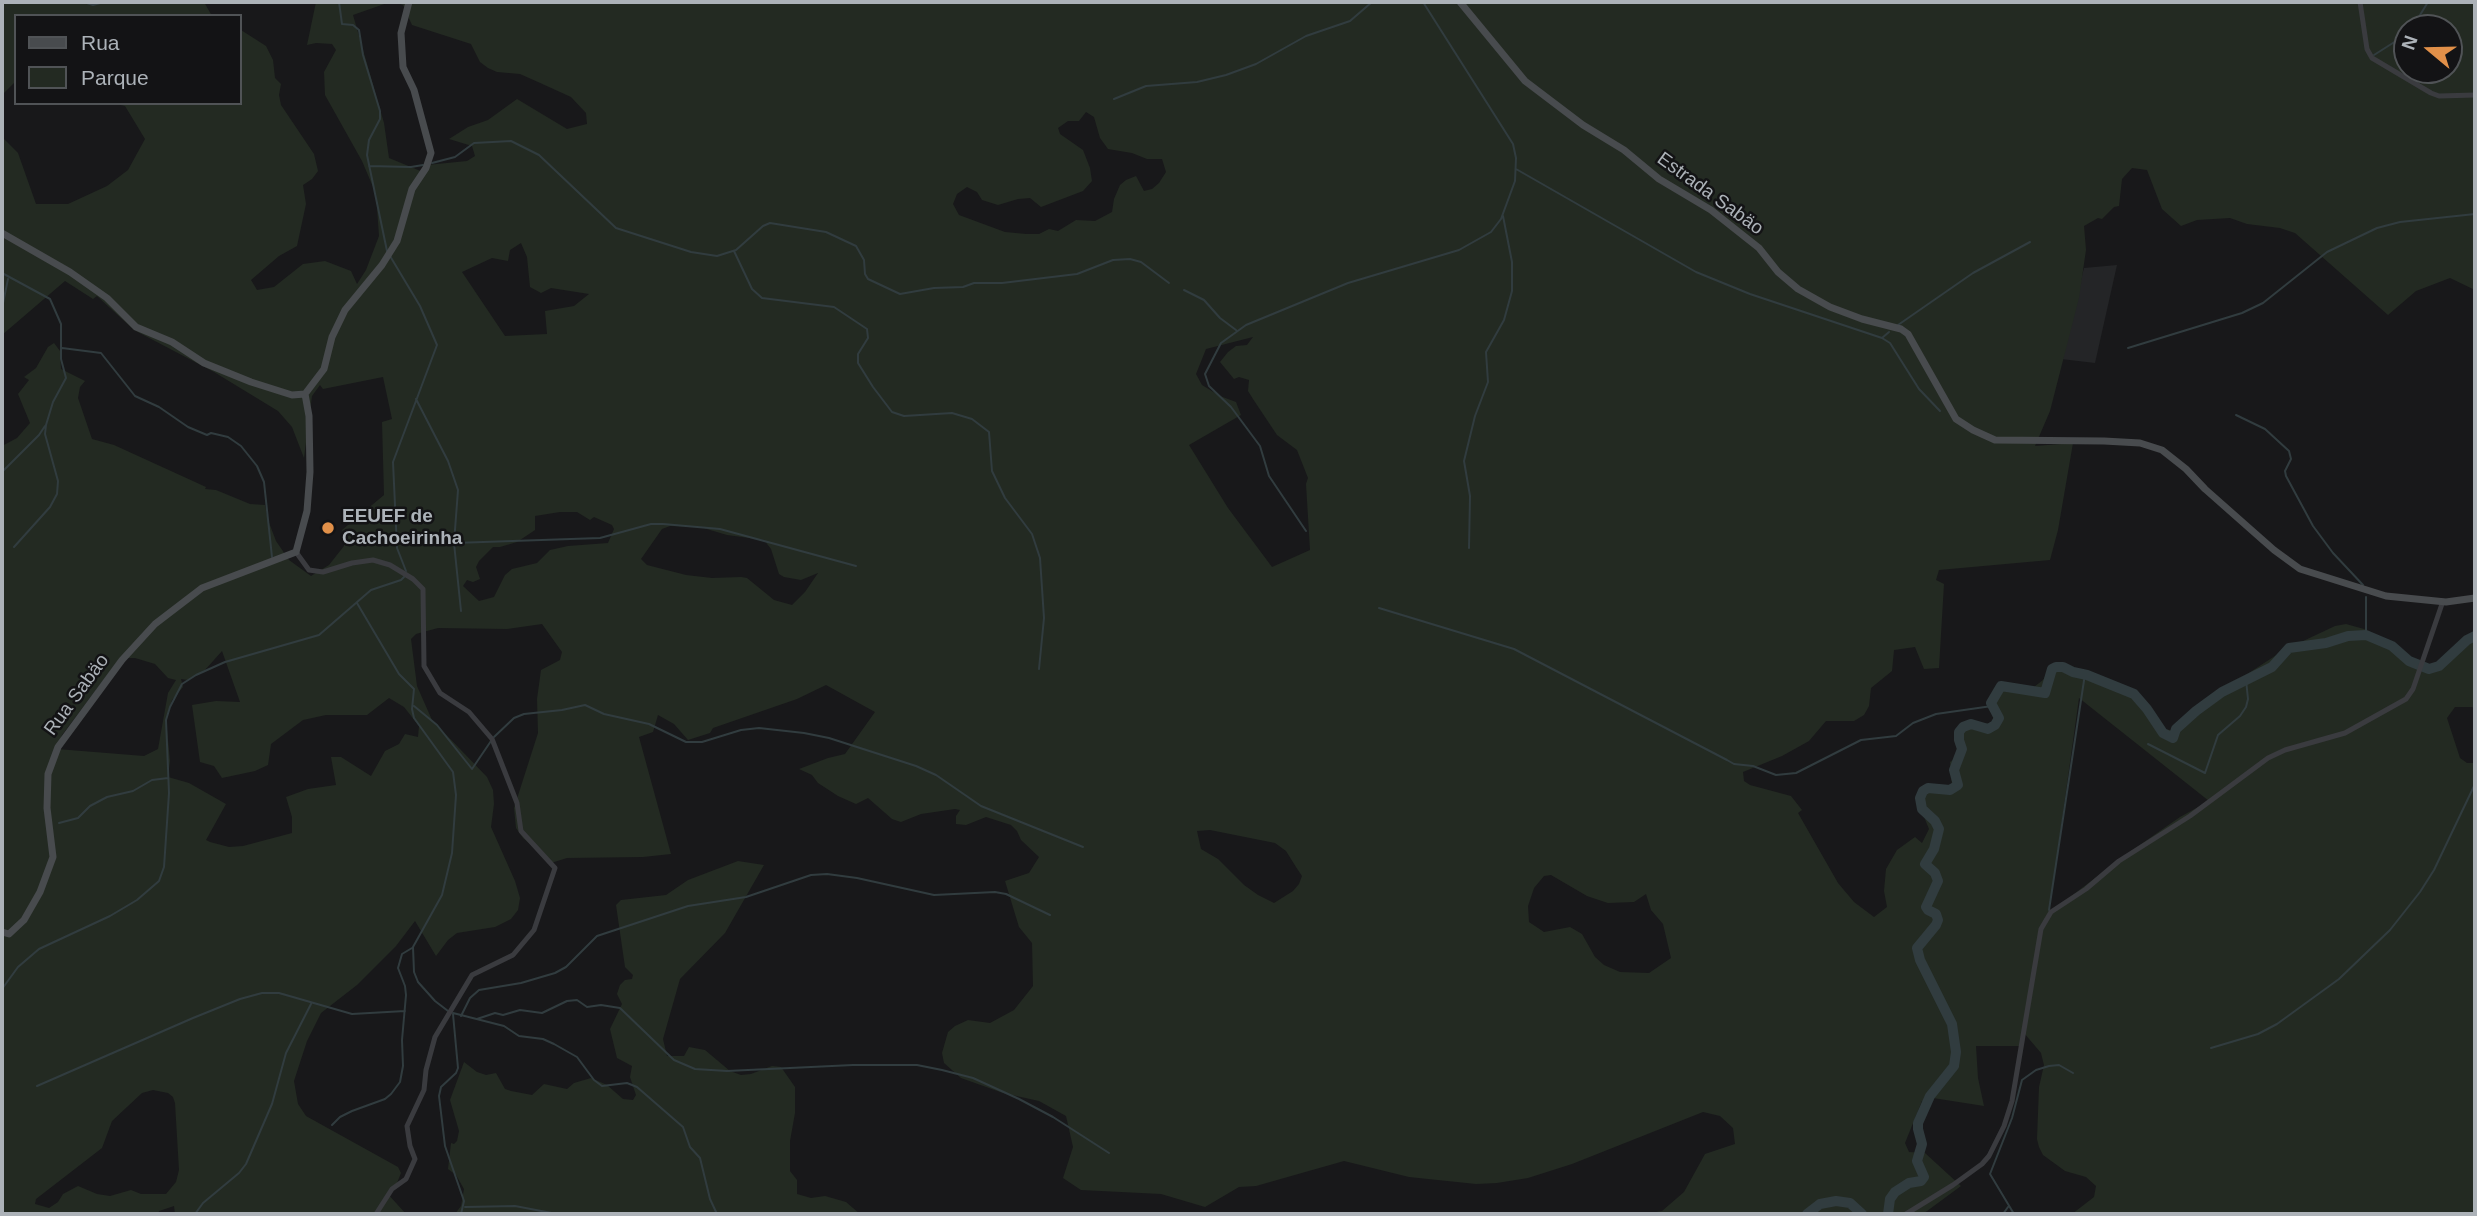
<!DOCTYPE html>
<html>
<head>
<meta charset="utf-8">
<style>
	body { margin:0 }
	#map { position:relative; width:2477px; height:1216px; overflow:hidden; background:#18181a; font-family:Helvetica,sans-serif }
	canvas { display:block }
	.frame { position:absolute; inset:0; border:4px solid #acb2b8; pointer-events:none }
	.legend { position:absolute; left:14px; top:14px; width:228px; height:91px; box-sizing:border-box; background:#131315; border:2px solid #505356; margin:0; padding:9px 12px; list-style:none; font-size:21px; color:#acb2b8 }
	.legend li { display:flex; align-items:center; gap:14px; height:35px }
	.legend b { width:35px; border:2px solid #505356 }
	.north { position:absolute; left:2393px; top:14px; width:70px; height:70px; box-sizing:border-box; background:#131315; border:2px solid #505356; border-radius:50%; rotate:289deg; font-size:19px; font-weight:700; line-height:28px; text-align:center; color:#acb2b8 }
	.north::after { content:''; display:block; margin:auto; width:24px; height:32px; background:#e19049; clip-path:polygon(50% 0,100% 100%,50% 72%,0 100%) }
</style>
</head>
<body>
<div id="map">
<canvas width="2477" height="1216"></canvas>
<div class="frame"></div>
<ul class="legend">
<li><b style="height:9px;background:#484b4e"></b>Rua</li>
<li><b style="height:19px;background:#232a22"></b>Parque</li>
</ul>
<div class="north">N</div>
</div>
<script>
const c = document.querySelector('canvas').getContext('2d');
c.lineJoin = 'round';
function fill(path, color) { c.fillStyle = color; c.fill(path, 'evenodd'); }
const shape = rows => new Path2D(rows.map(r => 'M' + r).join(''));
function strokePath(path, color, width, dash) { c.strokeStyle = color; c.lineWidth = width; c.lineCap = dash ? 'butt' : 'round'; c.setLineDash(dash || []); c.stroke(path); }
function write(font, color, halo, rows, align = 'center') {
  c.font = font + ' Helvetica,sans-serif'; c.lineWidth = 5; c.setLineDash([]); c.textBaseline = 'middle'; c.strokeStyle = halo; c.fillStyle = color; for (const [text, x, y, turn = 0] of rows) {
    c.save(); c.translate(x, y); c.rotate((+turn || 0) * Math.PI / 180); c.textAlign = isNaN(turn) ? turn : align; if (halo) c.strokeText(text, 0, 0); c.fillText(text, 0, 0); c.restore();
  }
}
fill(shape([
	[2117,265,2095,363,2061,359,2084,268]
]), '#242527');
fill(shape([
	[2,2,204,2,212,16,16,16,16,81,2,95],
	[316,2,390,2,353,15,384,123,389,158,423,172,427,165,467,161,475,156,472,146,449,139,468,127,488,120,517,99,567,129,587,124,586,113,571,97,538,82,520,74,497,72,488,68,480,62,471,44,412,25,403,5,394,2,2475,2,2475,290,2450,278,2416,291,2388,315,2295,233,2280,228,2247,224,2230,218,2197,220,2181,226,2162,209,2147,170,2132,168,2122,179,2119,206,2114,207,2102,219,2098,218,2084,226,2086,250,2079,298,2050,411,2035,446,2073,443,2058,530,2050,560,1939,570,1936,580,1944,584,1939,668,1924,669,1915,647,1894,650,1892,671,1871,688,1869,706,1864,715,1854,721,1826,721,1809,741,1782,756,1743,772,1744,781,1750,785,1791,796,1802,810,1798,813,1838,883,1854,902,1874,917,1887,907,1884,891,1886,869,1897,850,1915,837,1922,843,1929,829,1918,802,1919,792,1930,785,1952,786,1950,762,1961,753,1959,727,1971,722,1994,724,1990,699,2000,684,2017,691,2030,690,2043,680,2052,665,2057,664,2062,671,2130,695,2151,707,2160,729,2171,730,2200,705,2284,650,2335,626,2346,624,2364,629,2384,639,2393,648,2426,664,2437,666,2475,636,2475,709,2472,707,2455,707,2447,718,2460,758,2467,763,2475,763,2475,1214,2072,1214,2094,1197,2096,1186,2086,1177,2065,1171,2043,1155,2039,1147,2037,1139,2039,1087,2044,1065,2041,1053,2024,1033,2021,1046,1976,1046,1978,1078,1984,1106,1933,1098,1930,1105,1922,1101,1905,1143,1909,1152,1925,1153,1961,1186,1923,1214,1644,1214,1662,1211,1684,1192,1705,1154,1735,1144,1733,1128,1720,1116,1703,1112,1572,1164,1528,1178,1497,1183,1476,1184,1409,1177,1344,1161,1256,1186,1239,1187,1205,1207,1161,1194,1081,1190,1063,1178,1073,1147,1066,1116,1039,1101,1003,1093,961,1078,944,1063,942,1053,948,1032,955,1026,968,1020,990,1023,1014,1010,1033,986,1032,943,1019,927,1005,881,1029,873,1039,857,1021,840,1017,831,1011,825,986,817,966,825,956,824,956,816,960,810,955,809,921,814,901,822,892,819,868,798,856,804,838,796,818,783,812,775,799,769,828,758,845,754,875,712,826,685,797,699,713,728,710,733,688,740,674,724,658,715,653,732,639,737,671,854,643,857,567,858,551,863,523,838,516,828,514,808,538,733,537,699,541,670,560,660,562,652,542,624,507,629,438,628,416,634,411,639,417,686,432,720,487,777,493,790,494,804,491,827,515,881,520,898,518,910,511,919,495,927,457,933,448,940,436,956,415,921,396,946,357,985,321,1013,307,1041,294,1081,298,1104,306,1116,398,1167,401,1173,397,1183,387,1193,406,1214,175,1214,174,1206,159,1211,158,1214,2,1214,2,446,17,438,30,423,18,394,29,380,24,377,36,368,48,347,54,343,60,351,61,369,85,381,80,387,78,398,92,439,114,445,206,487,205,489,216,490,250,504,265,505,268,520,276,541,289,560,311,576,329,565,344,546,342,530,384,495,382,422,392,419,383,377,323,389,320,385,312,396,304,458,292,427,278,411,214,372,134,330,97,296,93,299,65,281,2,335,2,137,18,153,36,204,68,204,107,186,128,170,145,139,125,106,112,103,240,103,241,30,266,46,273,60,275,78,281,84,279,95,281,105,314,154,318,171,312,179,303,185,306,204,297,246,279,256,251,280,257,290,274,287,303,264,325,261,351,271,357,284,366,270,379,236,376,194,362,161,325,95,324,72,336,50,332,44,316,43,307,45],
	[2407,28,2449,28,2449,70,2407,70],
	[1086,112,1094,117,1100,138,1108,149,1132,153,1147,159,1162,159,1166,172,1159,183,1152,189,1144,191,1136,176,1126,180,1120,185,1114,199,1112,212,1095,221,1076,220,1058,231,1049,229,1039,234,1026,234,1005,232,959,215,953,204,957,194,967,187,977,192,982,200,998,205,1018,199,1030,198,1041,207,1083,191,1092,181,1090,168,1083,150,1060,134,1058,128,1068,121,1079,121],
	[521,243,527,257,530,287,541,293,551,288,589,294,574,306,545,311,547,334,505,336,462,272,492,258,508,261,510,250],
	[1253,337,1247,345,1236,346,1228,352,1220,362,1234,379,1239,377,1249,380,1248,391,1253,399,1277,435,1297,450,1308,478,1306,484,1310,550,1272,567,1228,508,1189,445,1241,415,1236,402,1220,396,1202,385,1196,374,1206,349],
	[560,512,577,512,590,520,594,517,612,525,614,529,608,543,568,546,550,550,537,563,512,569,505,575,494,597,479,601,463,586,467,580,473,582,480,579,476,567,479,561,493,547,500,547,517,542,535,530,535,516],
	[670,526,700,527,727,535,764,540,771,549,779,574,784,577,801,580,818,573,805,592,792,605,774,600,747,578,741,577,712,578,686,575,647,565,641,559,662,529],
	[222,651,240,702,216,701,192,705,200,762,214,766,222,778,255,771,268,765,271,744,303,720,326,715,367,715,389,698,404,707,419,726,418,737,405,734,399,744,385,751,371,776,341,757,331,757,336,785,308,789,286,797,292,817,292,833,243,846,229,847,210,842,206,840,226,804,189,783,168,777,170,761,166,718,172,700,183,687,181,679,188,680,205,670],
	[120,658,135,658,155,664,168,678,176,680,168,693,158,749,144,756,57,749,62,735],
	[2079,698,2209,801,2180,817,2124,856,2049,913],
	[1210,830,1275,843,1286,851,1296,867,1302,876,1299,884,1293,891,1274,903,1258,895,1244,885,1218,859,1201,849,1197,831],
	[1551,875,1587,896,1608,903,1634,902,1646,894,1651,910,1663,924,1671,958,1649,973,1620,972,1604,965,1595,957,1582,934,1570,927,1544,932,1529,922,1528,906,1534,888,1544,876],
	[153,1090,168,1093,173,1097,175,1103,179,1170,176,1182,166,1194,141,1194,131,1190,110,1196,97,1194,78,1186,63,1194,58,1202,49,1208,35,1204,36,1199,102,1148,112,1121,142,1093],
	[738,861,764,865,725,933,680,979,663,1039,667,1056,684,1056,689,1047,705,1050,730,1071,741,1075,751,1074,772,1066,781,1067,795,1087,795,1113,790,1141,790,1171,797,1180,797,1194,811,1198,825,1196,846,1202,860,1214,455,1214,461,1206,464,1189,456,1175,448,1169,451,1143,454,1144,457,1141,459,1131,450,1100,464,1062,477,1072,486,1075,496,1073,505,1089,511,1091,532,1095,544,1084,567,1089,574,1083,591,1078,607,1085,623,1099,633,1100,636,1095,630,1077,632,1066,617,1058,610,1029,622,1004,617,994,620,985,625,980,632,979,633,975,625,967,616,905,621,900,666,895,688,880]
]), '#232a22');
strokePath(shape([
	[84,2,93,5,104,2],
	[339,2,342,24,353,25,359,30,363,55,380,111,380,119,369,140,367,155,387,251],
	[2412,28,2428,2],
	[2374,55,2407,34],
	[1114,99,1146,86,1197,82,1226,75,1256,64,1306,36,1350,21,1372,2],
	[432,163,455,157,474,143,511,141,539,155,616,228,691,252,717,256,736,250,763,226,770,223,826,232,856,246,864,260,865,274,868,279,900,294,934,288,963,287,974,283,1002,283,1077,274,1113,260,1130,259,1141,262,1169,283],
	[369,166,411,167,423,165],
	[1516,169,1696,272,1750,294,1882,338,1890,343,1919,389,1940,411],
	[734,251,752,289,762,298,834,307,867,329,868,338,858,354,858,363,873,387,892,412,904,416,952,413,972,419,989,432,992,471,1005,498,1032,534,1040,558,1044,618,1039,669],
	[390,256,420,306,437,345,393,462,397,548,406,571],
	[2,273,50,299,61,324,61,359,66,378,53,402,46,425,45,434,58,481,57,494,50,507,14,547],
	[1184,290,1204,300,1220,318,1236,330],
	[2,308,8,279],
	[1898,325,1973,273,2030,242],
	[1882,338,1889,332],
	[62,348,101,353,135,396,159,407,188,427,207,435,211,433,228,437,241,446,257,466,264,482,272,557],
	[2128,348,2242,313,2263,303,2327,252,2377,228,2400,222,2475,214],
	[416,399,448,461,458,490,454,543,461,611],
	[2236,415,2265,429,2289,451,2291,459,2285,471,2286,476,2313,526,2333,553,2363,585],
	[2,472,39,435,45,426],
	[1306,531,1269,476,1260,446,1231,407,1209,386,1205,374,1221,343,1246,325,1348,283,1459,250,1491,232,1501,219,1515,181,1516,158,1513,144,1423,2],
	[454,543,600,538,651,524,663,524,720,529,856,566],
	[1469,548,1470,496,1464,461,1475,416,1488,382,1486,352,1504,320,1512,291,1512,262,1503,216],
	[357,603,399,674,414,689,412,709,414,718,453,772,456,795,452,853,442,895,413,947,414,972,418,982,435,1001,448,1011],
	[1379,608,1514,649,1727,760,1734,764,1753,766,1776,775,1796,773,1861,740,1896,736,1913,723,1936,714,1992,706],
	[2366,635,2366,597],
	[414,706,437,725,472,769,491,741],
	[494,737,514,718,524,714,562,710,585,705,604,714,649,724,686,742,702,742,741,730,759,728,804,733,829,738,916,766,936,775,981,806,1083,847],
	[2148,744,2205,773,2218,735,2240,716,2246,707,2248,699,2246,680],
	[59,823,78,818,90,806,107,797,133,791,152,780,168,778],
	[2049,910,2085,674],
	[2,989,18,967,39,949,110,916,137,900,159,881,164,867,169,793,166,720,170,707,182,684,196,675,225,662,319,635,371,590,401,580,405,576],
	[453,1013,504,1026,519,1036,543,1039,554,1044,577,1057,594,1080,602,1086,627,1083,637,1087,683,1127,690,1147,700,1158,710,1199,717,1214],
	[453,1014,458,1068,456,1073,441,1087,439,1096,445,1146,464,1201,461,1214],
	[461,1016,470,998,479,990,521,983,555,973,566,967,597,936,688,906,746,897,811,875,827,874,857,878,934,895,995,892,1006,894,1050,915],
	[477,1019,495,1013,503,1015,520,1010,542,1013,567,1001,577,1000,587,1007,601,1005,620,1008,674,1060,695,1069,727,1071,853,1065,917,1065,942,1070,973,1078,1019,1099,1053,1117,1109,1153],
	[2211,1048,2258,1034,2277,1024,2339,979,2390,930,2420,892,2434,870,2475,784],
	[37,1086,193,1018,240,999,262,993,279,993,352,1014,405,1011],
	[332,1125,340,1117,352,1111,385,1099,391,1094,400,1082,403,1066,402,1040,406,995,405,986,398,968,402,954,412,948],
	[465,1207,515,1206,557,1214],
	[195,1214,203,1203,239,1173,246,1164,272,1104,286,1053,311,1004],
	[2003,1214,2008,1207],
	[2014,1214,1990,1174,2012,1118,2022,1080,2036,1070,2049,1066,2059,1065,2073,1073]
]), '#313c3f', 2);
strokePath(shape([
	[1807,1214,1820,1204,1836,1201,1850,1203,1862,1214],
	[1888,1214,1890,1199,1895,1192,1909,1183,1921,1181,1924,1177,1917,1161,1922,1144,1918,1129,1918,1123,1930,1096,1954,1066,1956,1052,1952,1024,1920,960,1917,948,1936,925,1938,920,1936,914,1928,910,1926,907,1938,881,1935,873,1925,864,1934,849,1939,829,1935,821,1922,809,1920,798,1923,791,1928,788,1950,790,1958,785,1954,770,1962,749,1959,740,1959,732,1963,727,1971,724,1988,729,1995,725,1999,718,1991,703,2001,686,2045,693,2052,669,2056,667,2063,667,2073,672,2087,675,2134,694,2147,709,2163,733,2173,738,2176,729,2196,711,2222,692,2272,667,2289,648,2326,643,2348,636,2366,635,2392,646,2409,661,2429,669,2439,666,2467,640,2475,636]
]), '#313c3f', 10);
strokePath(shape([
	[2360,2,2367,49,2372,58,2431,93,2439,96,2475,95],
	[296,552,309,570,323,572,352,563,373,560,390,565,413,579,423,589,424,666,440,693,469,712,492,739,517,803,521,831,555,868,534,930,513,955,472,975,435,1037,426,1070,424,1090,407,1126,410,1146,415,1159,406,1179,392,1189,376,1214],
	[1906,1214,1953,1185,1982,1164,1989,1156,2004,1126,2012,1101,2041,929,2051,912,2086,889,2119,861,2190,816,2268,758,2285,750,2345,733,2406,699,2413,689,2443,601]
]), '#3a3b3f', 5);
strokePath(shape([
	[1460,2,1525,81,1583,125,1624,150,1659,179,1711,210,1759,248,1778,272,1798,289,1830,307,1862,319,1901,329,1908,334,1956,419,1973,430,1995,440,2104,441,2140,443,2162,450,2186,469,2205,489,2274,550,2300,569,2386,596,2446,602,2475,598],
	[2,233,70,272,107,298,136,327,172,342,204,363,251,382,292,395,305,394,324,369,332,337,345,310,382,265,397,241,412,189,426,168,431,153,414,90,403,67,401,33,409,2],
	[2,932,9,934,24,920,40,892,53,857,47,808,48,774,58,747,122,660,155,624,202,588,296,552,307,511,310,472,309,416,305,394]
]), '#484b4e', 7);
for (const [x, y, r, color] of [
	[328,528,7,"#e19049"]
]) { const dot = new Path2D(); dot.arc(x, y, r, 0, 2 * Math.PI); c.fillStyle = color; c.fill(dot); strokePath(dot, '#131315', 2.5); }
write('19px', '#acb2b8', '#131315', [
	["Estrada Sabäo",1710,194,36],
	["Rua Sabäo",77,695,-54]
]);
write('bold 19px', '#acb2b8', '#131315', [
	["EEUEF de",342,517],
	["Cachoeirinha",342,539]
], 'left');
</script>
</body>
</html>
